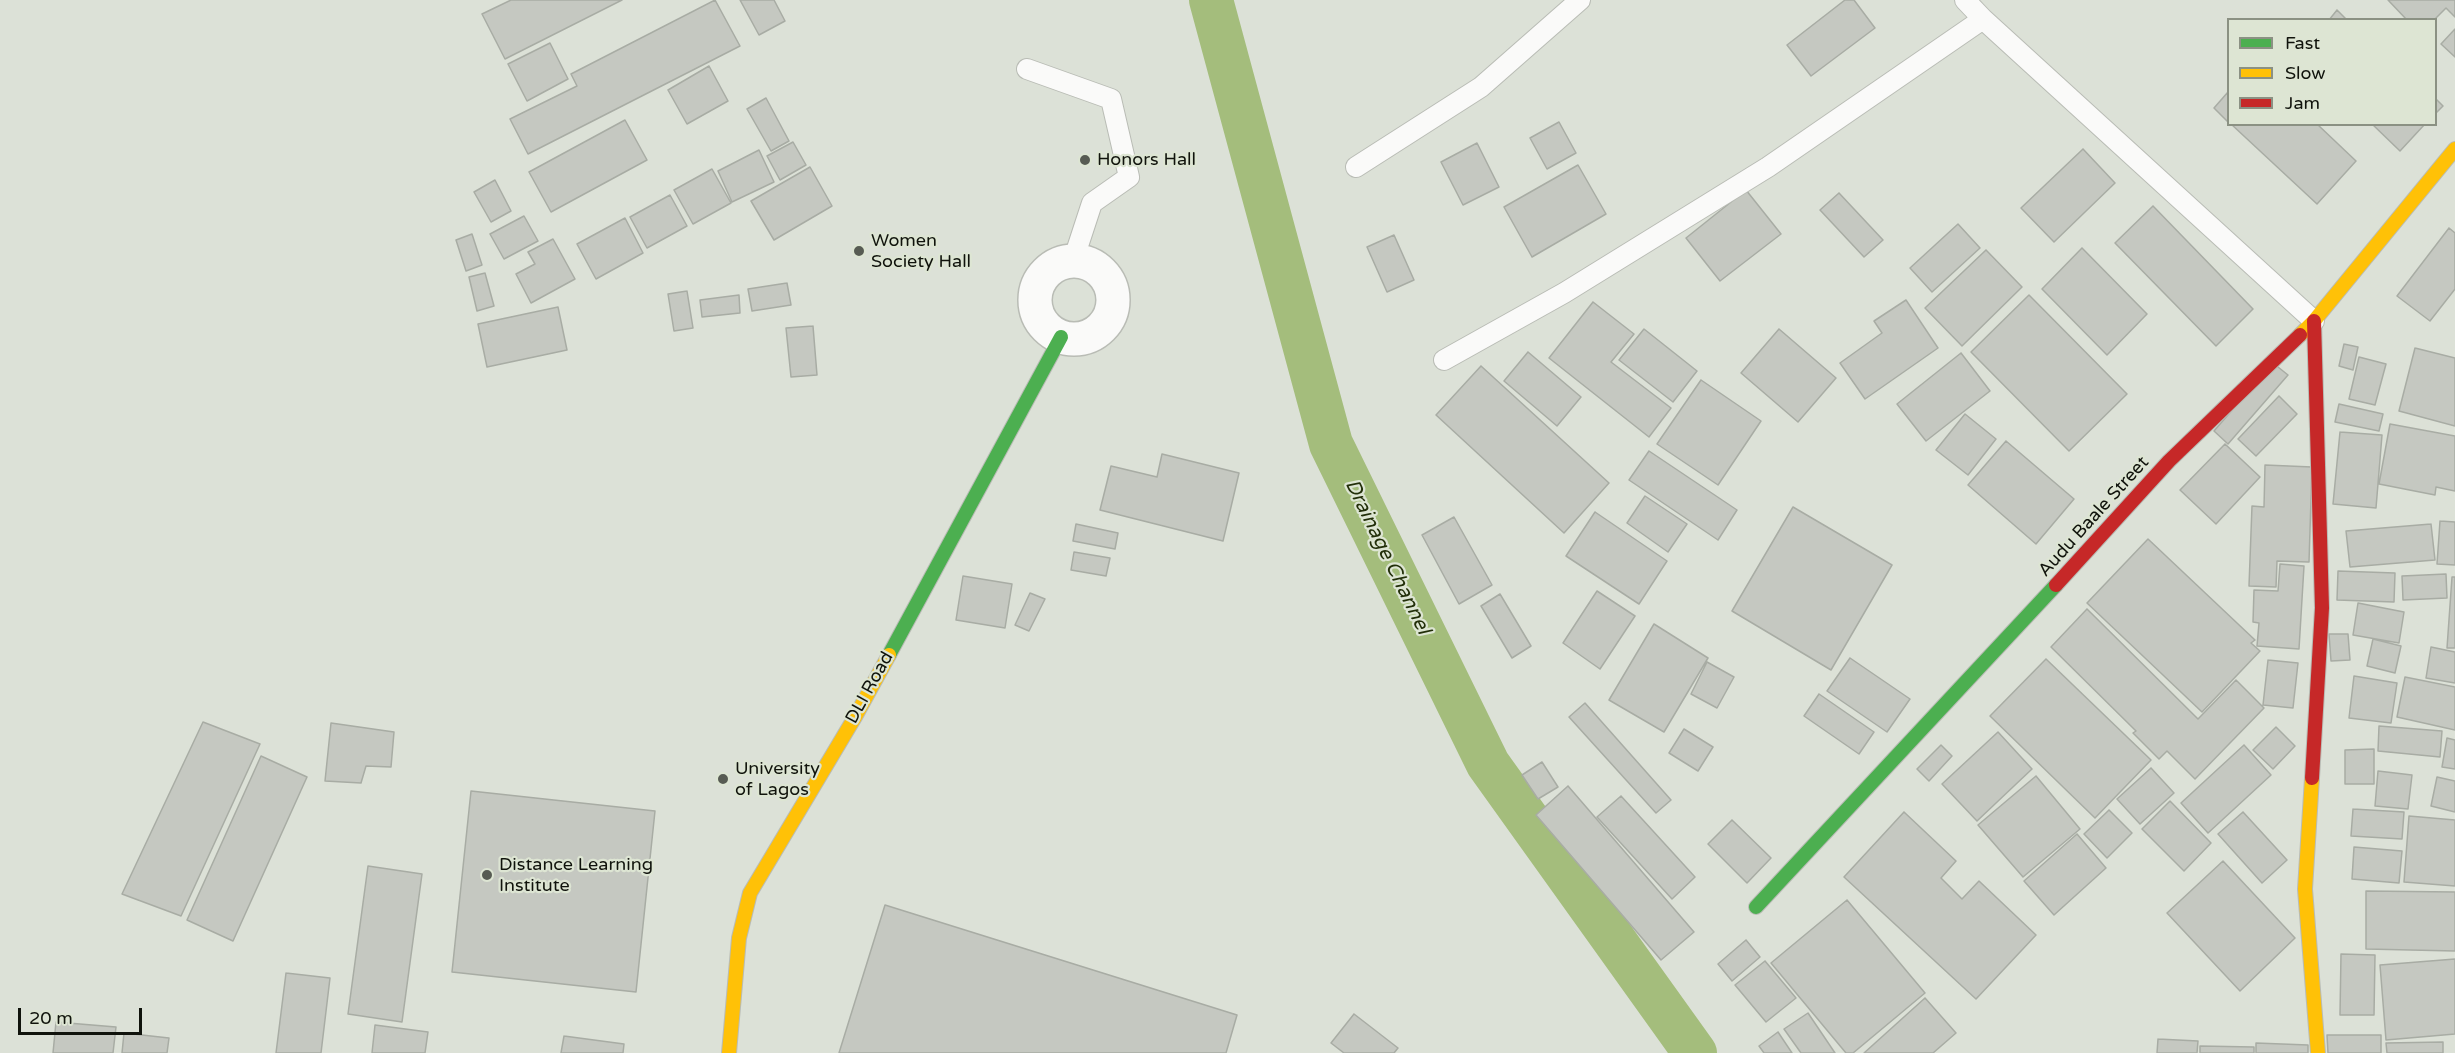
<!DOCTYPE html>
<html>
<head>
<meta charset="utf-8">
<style>
	body { margin:0 }
	#map { position:relative; width:2455px; height:1053px; overflow:hidden; background:#dce1d7; font-family:"Varela Round",sans-serif }
	canvas { display:block }
	.legend { position:absolute; left:2227px; top:18px; width:210px; height:108px; box-sizing:border-box; background:#dde5d3; border:2px solid #8b9183; margin:0; padding:8px 10px; list-style:none; font-size:18px; color:#10130c }
	.legend li { display:flex; align-items:center; gap:12px; height:30px }
	.legend b { width:30px; border:2px solid #8b9183 }
	.scale { position:absolute; left:18px; top:1008px; width:124px; height:27px; box-sizing:border-box; border:3px solid #10130c; border-top:0; padding-left:8px; font-size:18px; line-height:21px; white-space:nowrap; color:#10130c; -webkit-text-stroke:4px #dde5d3; paint-order:stroke }
</style>
</head>
<body>
<div id="map">
<canvas width="2455" height="1053"></canvas>
<ul class="legend">
<li><b style="height:8px;background:#4caf50"></b>Fast</li>
<li><b style="height:8px;background:#ffc107"></b>Slow</li>
<li><b style="height:8px;background:#c62828"></b>Jam</li>
</ul>
<div class="scale">20 m</div>
</div>
<script>
const c = document.querySelector('canvas').getContext('2d');
c.lineJoin = 'round';
const shape = rows => new Path2D(rows.map(r => 'M' + r).join(''));
function strokePath(path, color, width, dash) { c.strokeStyle = color; c.lineWidth = width; c.lineCap = dash ? 'butt' : 'round'; c.setLineDash(dash || []); c.stroke(path); }
function fill(path, color) { c.fillStyle = color; c.fill(path, 'evenodd'); }
function write(font, color, halo, rows, align = 'center') {
  c.font = font + ' "Varela Round",sans-serif'; c.lineWidth = 4.5; c.setLineDash([]); c.textBaseline = 'middle'; c.strokeStyle = halo; c.fillStyle = color; for (const [text, x, y, turn = 0] of rows) {
    c.save(); c.translate(x, y); c.rotate((+turn || 0) * Math.PI / 180); c.textAlign = isNaN(turn) ? turn : align; if (halo) c.strokeText(text, 0, 0); c.fillText(text, 0, 0); c.restore();
  }
}
strokePath(shape([
	[1211,0,1331,444,1488,764,1695,1053]
]), '#a4bd7c', 44);
const building = shape([
	[511,0,622,0,505,59,482,14,511,0],
	[715,0,740,46,528,154,510,119,577,86,571,74,715,0],
	[740,0,774,0,785,21,759,35,740,0],
	[1845,0,1854,0,1875,28,1811,76,1787,45,1845,0],
	[2388,0,2455,0,2455,17,2446,8,2434,20,2407,20,2388,0],
	[2337,10,2347,20,2329,20,2337,10],
	[2455,29,2455,57,2441,44,2455,29],
	[550,43,568,79,527,101,508,64,550,43],
	[709,66,728,101,687,124,668,90,709,66],
	[2228,92,2228,122,2214,108,2228,92],
	[766,98,789,141,771,151,747,109,766,98],
	[2436,99,2443,106,2436,113,2436,99],
	[625,120,647,160,551,212,529,172,625,120],
	[1559,122,1576,153,1547,169,1530,138,1559,122],
	[2231,124,2317,124,2356,161,2317,204,2231,124],
	[2372,124,2425,124,2400,151,2372,124],
	[793,142,806,165,780,180,767,156,793,142],
	[1477,143,1499,187,1463,205,1441,162,1477,143],
	[2083,149,2115,183,2054,242,2021,208,2083,149],
	[759,150,774,182,732,202,718,171,759,150],
	[1578,165,1606,214,1532,257,1504,207,1578,165],
	[810,167,832,206,774,240,751,201,810,167],
	[712,169,731,203,693,224,674,190,712,169],
	[495,180,511,211,491,222,474,192,495,180],
	[1746,190,1781,234,1720,281,1686,238,1746,190],
	[1839,193,1883,240,1864,257,1820,210,1839,193],
	[670,195,687,226,647,248,630,217,670,195],
	[2153,206,2253,309,2216,346,2115,243,2153,206],
	[524,216,538,241,504,259,490,234,524,216],
	[625,218,643,253,596,279,577,244,625,218],
	[1958,224,1980,248,1932,292,1910,268,1958,224],
	[2449,228,2455,233,2455,289,2430,321,2397,296,2449,228],
	[472,234,482,265,466,271,456,240,472,234],
	[1394,235,1414,280,1387,292,1367,247,1394,235],
	[553,239,575,279,531,303,516,274,535,264,528,252,553,239],
	[2082,248,2147,314,2107,355,2042,289,2082,248],
	[1986,250,2022,287,1962,346,1925,308,1986,250],
	[485,273,494,306,477,311,469,277,485,273],
	[787,283,791,305,752,311,748,289,787,283],
	[687,291,693,328,674,331,668,294,687,291],
	[739,295,740,313,702,317,700,300,739,295],
	[2029,295,2127,394,2069,451,1971,352,2029,295],
	[1906,300,1938,348,1865,399,1840,363,1882,333,1874,321,1906,300],
	[1593,302,1634,334,1611,362,1671,408,1649,437,1549,358,1593,302],
	[558,307,567,350,487,367,478,324,558,307],
	[813,326,817,375,791,377,786,328,813,326],
	[1644,329,1697,371,1673,402,1619,360,1644,329],
	[1779,329,1836,378,1798,422,1741,373,1779,329],
	[2344,344,2358,347,2353,370,2339,366,2344,344],
	[2415,348,2455,358,2455,426,2399,411,2415,348],
	[1528,352,1581,397,1557,426,1504,381,1528,352],
	[1961,353,1990,391,1926,441,1897,404,1961,353],
	[2359,357,2386,364,2375,405,2349,399,2359,357],
	[2273,363,2288,375,2228,444,2214,431,2273,363],
	[1481,366,1609,483,1564,533,1436,415,1481,366],
	[1701,380,1761,421,1718,485,1657,444,1701,380],
	[2279,396,2297,414,2256,456,2238,439,2279,396],
	[2339,404,2383,414,2379,431,2335,422,2339,404],
	[1965,414,1996,439,1968,475,1936,450,1965,414],
	[2390,424,2455,436,2455,491,2436,487,2435,495,2379,484,2390,424],
	[2340,432,2382,435,2376,508,2333,504,2340,432],
	[2006,441,2074,499,2036,544,1968,485,2006,441],
	[2225,444,2260,477,2216,524,2180,490,2225,444],
	[1649,451,1737,510,1718,540,1629,480,1649,451],
	[1162,454,1239,473,1223,541,1100,510,1111,466,1157,477,1162,454],
	[2265,465,2312,467,2309,562,2277,561,2276,587,2249,586,2252,506,2264,507,2265,465],
	[1645,496,1687,524,1668,552,1627,523,1645,496],
	[1793,507,1892,565,1831,670,1732,611,1793,507],
	[1595,512,1667,561,1639,604,1566,556,1595,512],
	[1454,517,1492,585,1459,604,1422,535,1454,517],
	[2440,521,2455,522,2455,565,2437,564,2440,521],
	[1076,524,1118,533,1115,549,1073,541,1076,524],
	[2431,524,2435,560,2350,567,2346,531,2431,524],
	[2148,539,2255,640,2251,643,2260,651,2202,712,2087,603,2148,539],
	[1074,552,1110,558,1106,576,1071,570,1074,552],
	[2280,564,2304,566,2299,649,2257,646,2259,623,2253,622,2254,590,2278,591,2280,564],
	[2338,571,2395,573,2394,602,2337,600,2338,571],
	[2446,574,2447,598,2403,600,2402,576,2446,574],
	[963,576,1012,584,1005,628,956,620,963,576],
	[2452,577,2455,577,2455,648,2447,648,2452,577],
	[1597,591,1635,616,1600,669,1563,643,1597,591],
	[1030,593,1045,599,1029,631,1015,625,1030,593],
	[1500,594,1531,646,1512,658,1481,606,1500,594],
	[2358,603,2404,612,2399,643,2353,635,2358,603],
	[2087,609,2198,719,2236,680,2264,708,2195,779,2167,751,2159,759,2133,733,2136,731,2051,647,2087,609],
	[1654,624,1708,658,1664,732,1609,700,1654,624],
	[2329,634,2348,634,2350,660,2331,661,2329,634],
	[2373,639,2401,646,2395,673,2367,666,2373,639],
	[2431,647,2455,652,2455,683,2426,678,2431,647],
	[1850,658,1910,699,1887,732,1827,691,1850,658],
	[2046,659,2151,760,2095,818,1990,716,2046,659],
	[2268,660,2298,663,2293,708,2263,705,2268,660],
	[1707,662,1734,677,1717,708,1691,694,1707,662],
	[2354,676,2397,683,2391,723,2349,718,2354,676],
	[2405,677,2455,687,2455,730,2397,717,2405,677],
	[1819,694,1874,732,1859,754,1804,716,1819,694],
	[1585,703,1671,800,1656,813,1569,717,1585,703],
	[203,722,260,744,181,916,122,894,203,722],
	[331,723,394,732,391,767,366,766,361,783,325,781,331,723],
	[2379,726,2442,731,2440,757,2378,751,2379,726],
	[2276,727,2295,746,2273,769,2253,750,2276,727],
	[1684,729,1713,747,1698,771,1669,753,1684,729],
	[1998,732,2032,769,1977,821,1942,784,1998,732],
	[2447,738,2455,740,2455,769,2442,767,2447,738],
	[1941,745,1952,756,1929,781,1917,769,1941,745],
	[2244,745,2271,775,2208,833,2181,803,2244,745],
	[2374,749,2374,784,2345,784,2345,750,2374,749],
	[261,756,307,777,233,941,187,920,261,756],
	[1542,762,1558,787,1538,799,1522,775,1542,762],
	[2151,768,2174,793,2140,824,2117,799,2151,768],
	[2378,771,2412,775,2408,809,2375,806,2378,771],
	[2036,776,2080,829,2023,877,1978,825,2036,776],
	[2437,777,2455,781,2455,812,2431,806,2437,777],
	[1568,786,1694,932,1661,960,1536,815,1568,786],
	[471,791,655,811,636,992,452,972,471,791],
	[1621,796,1695,877,1672,899,1597,817,1621,796],
	[2170,801,2211,843,2184,871,2142,829,2170,801],
	[2353,809,2404,812,2402,839,2351,836,2353,809],
	[2109,810,2132,833,2107,858,2084,834,2109,810],
	[1904,812,1956,861,1941,878,1962,899,1979,881,2036,935,1976,999,1844,877,1904,812],
	[2243,812,2287,860,2262,883,2218,834,2243,812],
	[2409,816,2455,820,2455,886,2404,882,2409,816],
	[1732,820,1771,858,1747,883,1708,844,1732,820],
	[2077,834,2106,868,2054,915,2024,881,2077,834],
	[2354,847,2402,851,2399,883,2352,879,2354,847],
	[2223,861,2295,938,2240,991,2167,913,2223,861],
	[368,866,422,874,402,1022,348,1014,368,866],
	[2366,891,2455,892,2455,951,2366,949,2366,891],
	[1847,900,1925,993,1853,1053,1846,1053,1771,963,1847,900],
	[885,905,1237,1015,1226,1053,839,1053,885,905],
	[1746,940,1760,957,1732,981,1718,964,1746,940],
	[2341,954,2375,955,2374,1015,2340,1015,2341,954],
	[2455,959,2455,1034,2386,1040,2380,965,2455,959],
	[1765,961,1796,998,1766,1022,1735,985,1765,961],
	[286,973,330,978,321,1053,276,1053,286,973],
	[1925,998,1956,1033,1933,1053,1864,1053,1925,998],
	[1808,1013,1835,1053,1801,1053,1784,1029,1808,1013],
	[1354,1014,1398,1048,1394,1053,1344,1053,1331,1043,1354,1014],
	[56,1022,116,1027,113,1053,53,1053,56,1022],
	[375,1025,428,1032,425,1053,372,1053,375,1025],
	[1778,1032,1792,1053,1764,1053,1759,1046,1778,1032],
	[124,1033,169,1038,167,1053,122,1053,124,1033],
	[2327,1035,2381,1035,2381,1053,2328,1053,2327,1035],
	[564,1036,624,1044,623,1053,561,1053,564,1036],
	[2158,1039,2198,1041,2197,1053,2157,1053,2158,1039],
	[2443,1042,2443,1053,2387,1053,2386,1043,2443,1042],
	[2256,1043,2308,1045,2308,1053,2256,1053,2256,1043],
	[2200,1046,2254,1047,2254,1053,2200,1053,2200,1046]
]);
fill(building, '#c5c8c1');
strokePath(building, '#a8aca4', 1.5);
const lane = shape([
	[1965,0,1983,19,2314,321],
	[1027,69,1111,99,1129,177,1092,203,1073,261],
	[1356,167,1481,87,1580,0],
	[1444,360,1564,293,1768,167,1983,19]
]);
const street = shape([
	'1035 300a39 39 0 1 1 78 0a39 39 0 1 1-78 0Z'
]);
const fast = shape([
	[889,655,1061,337],
	[1756,907,2056,585]
]);
const slow = shape([
	[2300,335,2314,321,2455,149],
	[2312,778,2305,889,2318,1053],
	[729,1053,739,938,750,893,855,717,889,655]
]);
const jam = shape([
	[2056,585,2169,461,2300,335],
	[2312,778,2322,608,2314,321]
]);
strokePath(lane, '#b9bcb5', 22);
strokePath(street, '#b9bcb5', 36);
strokePath(fast, '#b9bcb5', 16);
strokePath(slow, '#b9bcb5', 16);
strokePath(jam, '#b9bcb5', 16);
strokePath(lane, '#fafaf9', 20);
strokePath(street, '#fafaf9', 33);
strokePath(fast, '#4caf50', 14);
strokePath(slow, '#ffc107', 14);
strokePath(jam, '#c62828', 14);
for (const [x, y, r, color] of [
	[1085,160,6,"#575b53"],
	[859,251,6,"#575b53"],
	[723,779,6,"#575b53"],
	[487,875,6,"#575b53"]
]) { const dot = new Path2D(); dot.arc(x, y, r, 0, 2 * Math.PI); c.fillStyle = color; c.fill(dot); strokePath(dot, '#dde5d3', 2); }
write('18px', '#10130c', '#dde5d3', [
	["Honors Hall",1097,160],
	["Women",871,241],
	["Society Hall",871,262],
	["University",735,769],
	["of Lagos",735,790],
	["Distance Learning",499,865],
	["Institute",499,886]
], 'left');
write('18px', '#10130c', '#dde5d3', [
	["Audu Baale Street",2094,517,-48],
	["DLI Road",870,688,-61]
]);
write('italic 20px', '#222f09', '#dde5d3', [
	["Drainage Channel",1387,557,64]
]);
</script>
</body>
</html>
